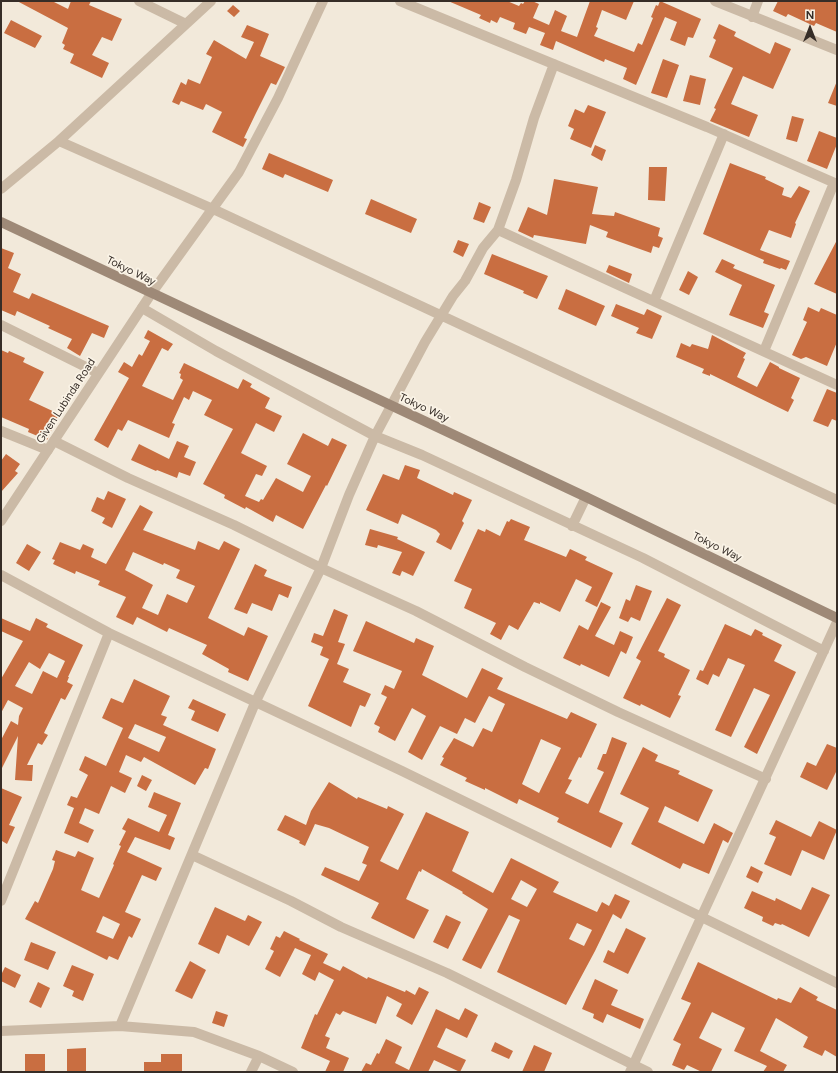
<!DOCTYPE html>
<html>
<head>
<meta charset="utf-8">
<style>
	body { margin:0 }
	#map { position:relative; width:838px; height:1073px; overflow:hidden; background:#f2e9da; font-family:Figtree,sans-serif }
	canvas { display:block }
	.frame { position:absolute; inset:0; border:2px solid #362d27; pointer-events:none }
	.north { position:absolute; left:790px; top:8px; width:40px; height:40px; -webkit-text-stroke:3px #faf3e6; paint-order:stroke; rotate:0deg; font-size:11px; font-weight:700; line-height:16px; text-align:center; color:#362d27 }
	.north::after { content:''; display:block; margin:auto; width:14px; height:18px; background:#362d27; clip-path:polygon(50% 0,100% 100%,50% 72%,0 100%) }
</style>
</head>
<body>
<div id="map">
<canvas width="838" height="1073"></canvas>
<div class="frame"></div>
<div class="north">N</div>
</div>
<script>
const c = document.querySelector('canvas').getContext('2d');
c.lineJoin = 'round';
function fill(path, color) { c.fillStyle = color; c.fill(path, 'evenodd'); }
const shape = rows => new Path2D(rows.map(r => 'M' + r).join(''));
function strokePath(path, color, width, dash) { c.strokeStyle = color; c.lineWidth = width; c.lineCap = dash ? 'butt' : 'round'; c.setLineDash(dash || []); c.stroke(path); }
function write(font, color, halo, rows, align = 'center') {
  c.font = font + ' Figtree,sans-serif'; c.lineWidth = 3.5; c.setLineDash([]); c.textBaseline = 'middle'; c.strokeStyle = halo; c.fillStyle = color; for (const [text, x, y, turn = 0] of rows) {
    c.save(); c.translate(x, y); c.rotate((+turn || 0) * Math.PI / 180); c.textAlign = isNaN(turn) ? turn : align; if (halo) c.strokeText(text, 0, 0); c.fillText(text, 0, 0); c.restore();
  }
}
fill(shape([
	[17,1,52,1,68,9,71,1,91,1,89,5,122,19,112,41,102,37,92,55,109,63,102,78,70,63,74,54,63,49,65,45,62,43,68,28],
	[448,1,507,1,519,6,521,3,523,4,525,1,532,1,539,4,533,18,549,25,555,10,567,16,561,31,577,37,590,1,634,1,626,20,602,10,596,27,598,28,594,36,634,52,638,43,642,45,653,18,651,17,656,5,658,6,660,1,701,19,693,38,688,37,685,46,670,40,677,22,665,17,636,85,623,79,627,68,605,59,604,62,556,41,553,50,540,45,545,33,529,27,526,34,513,29,515,23,500,17,497,23,491,20,490,23,479,18,481,15],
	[778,1,837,1,837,32,816,23,814,26,788,14,786,17,773,11],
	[233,5,240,11,234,17,227,11],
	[11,20,42,36,35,48,4,33],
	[719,24,736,32,734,36,770,54,775,42,791,49,773,89,743,76,731,104,758,115,749,137,710,121,716,109,714,108,733,68,709,57,716,40,713,38],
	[247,25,269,34,260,56,285,67,276,85,271,83,256,113,244,138,247,139,243,147,212,132,222,112,206,104,203,110,181,101,179,105,172,102,181,82,186,85,188,79,200,84,212,57,206,54,214,40,246,59,254,42,241,37],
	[663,59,679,65,667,98,651,93],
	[690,75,706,79,700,105,683,101],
	[837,81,837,106,828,103],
	[588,105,606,112,591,148,570,139,574,129,568,126,575,109,584,113],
	[792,116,804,119,797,142,786,139],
	[819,131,837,138,837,144,827,169,807,161],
	[595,145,606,150,602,161,591,155],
	[269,153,333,180,328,192,285,174,283,178,262,169],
	[730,163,766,177,765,179,784,188,782,195,791,198,799,186,810,191,795,223,796,224,791,238,769,230,760,250,790,261,786,270,781,268,780,269,763,263,764,260,703,234],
	[649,167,667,167,665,201,648,200],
	[554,179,598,187,592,214,614,216,615,212,660,228,658,236,663,238,659,248,653,246,651,253,606,237,608,232,590,225,586,244,534,235,533,238,518,231,528,207,547,215],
	[371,199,417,219,411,233,365,214],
	[479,202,491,207,484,223,473,219],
	[458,240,469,244,463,257,453,252],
	[837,240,837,294,814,284],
	[1,248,14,253,8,268,21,274,13,292,29,299,32,293,109,326,104,338,92,333,80,356,67,348,72,339,48,328,50,326,17,311,15,316,1,310],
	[492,254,548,276,537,299,523,293,524,291,484,274],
	[722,259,735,265,733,268,775,285,764,312,769,314,763,328,729,315,742,285,715,272],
	[609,265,632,274,629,283,606,272],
	[688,271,698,277,689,295,679,290],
	[566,289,605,306,596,326,558,309],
	[616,304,644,315,647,309,662,316,652,339,636,333,639,328,611,316],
	[808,307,819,312,821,308,837,315,837,342,827,366,806,357,801,359,792,355,807,322,803,320],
	[148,330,173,344,168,351,162,348,142,386,173,400,183,380,180,378,181,374,179,373,184,363,238,389,243,379,252,384,250,387,270,398,265,408,282,416,274,432,256,423,241,453,267,466,262,476,256,474,245,496,259,502,261,499,263,500,276,478,303,492,311,476,287,464,303,433,328,446,332,438,347,445,327,486,326,485,303,529,276,515,273,522,246,507,245,509,224,498,225,495,203,484,233,429,204,415,212,400,193,391,189,400,184,397,172,423,175,424,169,438,128,420,122,431,118,429,108,448,94,440,129,378,118,372,124,362,132,367,139,354,142,356,150,341,144,338],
	[712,335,746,353,743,358,745,359,737,377,757,387,770,362,779,367,779,368,800,378,791,398,794,400,788,412,710,374,710,376,702,373,704,369,676,357,681,343,690,347,692,344,708,349],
	[1,350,8,353,9,351,25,358,23,362,44,372,29,400,59,414,47,440,28,432,29,429,1,417],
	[827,389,837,393,837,421,832,419,828,427,813,421],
	[177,441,189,446,184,457,196,462,190,476,179,472,177,478,157,470,156,471,131,460,139,444,169,459],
	[6,454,20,464,15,471,18,473,1,492,1,461],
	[405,465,420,470,417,478,453,495,454,492,472,500,462,521,464,523,451,550,436,542,440,534,436,530,402,514,398,524,366,510,383,474,399,480],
	[108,491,126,499,112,528,102,523,105,518,91,511,97,497,104,500],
	[140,505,153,512,143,530,195,550,198,541,219,550,224,541,240,549,208,618,244,636,248,627,268,636,248,681,228,672,229,669,202,654,207,645,169,628,167,632,137,617,133,625,116,617,126,597,98,585,100,581,76,571,75,574,53,564,55,560,52,559,60,542,80,550,83,544,94,549,91,557,106,564],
	[133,552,163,565,164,563,180,570,176,578,195,586,187,603,167,594,158,615,142,608,153,585,125,570],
	[511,519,530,527,524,540,566,557,570,549,587,557,585,560,613,573,597,607,585,601,592,587,576,579,560,612,540,602,540,604,534,602,518,630,509,625,501,640,490,634,496,623,464,608,472,589,454,581,478,529,485,532,486,529,500,536,507,521,509,522],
	[370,529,398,537,397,539,425,552,413,576,402,571,400,576,392,573,402,552,378,545,377,548,365,545],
	[27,544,41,552,29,571,16,563],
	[255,564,267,570,264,576,292,587,288,598,279,594,272,611,252,603,247,614,234,609],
	[636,585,652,591,640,621,631,617,628,622,619,618,626,599,630,601],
	[667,598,681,605,658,651,665,654,664,657,690,670,678,695,681,696,670,718,641,704,640,706,623,698,641,661,636,658],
	[601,602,611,607,595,636,614,645,620,631,633,637,626,654,621,651,609,677,581,664,580,666,563,658,579,625,588,630],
	[334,609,348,615,338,642,345,644,337,664,349,669,343,682,371,694,365,707,360,705,351,727,308,706,329,659,320,655,323,647,311,642,314,633,323,636],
	[1,618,30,631,36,618,48,624,46,627,83,645,68,677,69,677,67,682,73,685,65,700,61,698,44,733,48,735,42,745,38,743,27,765,33,765,32,781,15,780,18,736,1,770,1,740,11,721,18,725,19,716,23,708,8,700,1,713,1,679,23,641,1,631],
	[49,653,65,661,57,678,43,671,32,694,15,686,29,662,40,669],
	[366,621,414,643,416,638,434,646,422,675,467,698,482,668,503,678,497,689,567,719,571,712,597,724,581,758,579,757,568,779,572,780,565,793,588,804,604,772,597,769,603,754,606,754,612,737,627,743,599,812,623,823,611,848,557,822,559,818,519,799,517,804,485,788,485,790,465,781,467,778,440,765,444,758,442,757,454,738,473,747,483,728,492,732,505,704,489,696,475,723,465,718,457,734,440,726,422,760,408,752,426,716,412,708,395,741,378,732,380,727,374,724,387,697,381,694,385,685,394,689,402,671,353,651],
	[541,739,561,748,539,793,522,784],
	[725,624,751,636,755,629,763,633,762,635,782,645,774,661,796,672,757,754,744,747,770,695,754,688,731,737,715,730,745,665,728,658,719,677,713,674,708,685,696,679,700,670,703,671],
	[134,679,170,696,161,715,167,717,163,725,216,749,208,769,205,768,195,785,144,757,141,762,126,755,119,772,132,778,125,793,111,786,99,814,85,808,79,823,94,830,88,843,64,833,74,808,67,805,71,796,77,798,88,775,79,770,85,756,106,766,123,728,102,718,111,698,123,703],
	[135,724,166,737,159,752,128,738],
	[193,699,226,714,218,732,191,720,195,711,188,708],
	[827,744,837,748,837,770,827,790,800,777,807,762,816,766],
	[643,747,658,755,655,761,680,771,678,774,713,790,698,822,665,806,658,822,704,844,714,823,733,833,728,843,723,840,709,874,683,863,680,869,631,844,649,808,620,794],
	[142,775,152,780,146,791,137,786],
	[329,782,357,799,358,797,387,809,388,806,404,814,380,861,398,870,426,812,469,832,452,871,493,893,511,858,559,882,553,892,597,912,602,902,609,906,615,894,630,901,621,919,613,914,595,951,566,1005,497,972,520,920,509,915,481,969,462,960,488,909,462,893,463,892,422,869,421,872,419,871,406,899,429,910,414,939,371,918,379,903,321,875,325,867,359,881,367,865,362,863,369,847,329,828,315,824,305,846,299,843,300,841,277,830,285,815,306,825,311,811],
	[521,880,537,889,527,907,511,899],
	[577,923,592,930,584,946,569,939],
	[1,788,22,797,9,825,15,827,7,844,2,841,1,844],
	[154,792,181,803,168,835,175,838,170,850,135,837,127,852,162,868,156,881,142,875,125,912,141,919,132,938,129,936,118,960,109,956,107,960,25,919,35,901,38,903,53,869,55,861,52,860,56,850,75,857,78,851,94,858,81,890,99,898,114,865,113,864,121,846,119,845,126,831,122,829,128,818,159,832,167,815,148,807],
	[103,916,120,924,113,939,96,932],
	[776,820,811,837,819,821,837,830,824,860,802,850,791,876,764,864,776,837,769,834],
	[751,866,763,872,758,883,746,877],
	[812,887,830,895,809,937,782,924,781,925,775,923,773,926,762,921,763,917,744,908,752,891,775,901,776,898,801,910],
	[215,907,245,921,248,915,262,922,249,946,227,935,219,954,198,944],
	[446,915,461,922,448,949,433,942],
	[626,928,646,938,628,974,603,962,608,950,614,953],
	[284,931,300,939,299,940,328,954,323,963,340,971,343,966,367,979,368,977,405,992,406,990,415,995,419,987,429,992,412,1025,396,1016,402,1004,387,996,376,1024,343,1011,340,1015,336,1013,325,1036,330,1038,326,1048,349,1058,343,1072,325,1072,330,1061,301,1048,315,1014,317,1015,334,980,319,972,315,981,302,974,311,955,295,948,280,977,265,969,274,951,270,949,276,936,280,938],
	[31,942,56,952,48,970,24,960],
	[190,961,206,970,192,999,175,991],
	[698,962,777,1000,778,998,791,1003,800,987,818,997,816,1000,837,1010,837,1057,825,1050,822,1056,803,1047,808,1037,776,1018,760,1051,787,1065,783,1072,763,1072,767,1066,734,1051,745,1028,712,1012,699,1038,722,1049,711,1072,702,1072,687,1065,684,1070,672,1065,681,1044,673,1040,691,1003,681,999],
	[72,965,94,974,83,1001,72,996,74,991,63,986],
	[5,967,21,975,15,988,1,981,1,975],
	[595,979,618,990,611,1005,644,1019,640,1029,607,1014,603,1023,593,1018,594,1014,582,1009],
	[38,982,50,988,41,1008,29,1002],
	[465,1008,478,1015,467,1038,446,1028,437,1047,466,1060,460,1072,434,1060,428,1072,361,1072,366,1063,371,1065,377,1053,379,1054,386,1039,402,1047,395,1063,409,1070,436,1009,459,1020],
	[216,1011,228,1015,224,1027,212,1023],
	[495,1042,513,1051,509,1059,491,1051],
	[534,1045,552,1053,544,1072,522,1072],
	[86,1048,86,1072,67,1072,67,1049],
	[25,1054,45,1054,45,1072,25,1072],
	[161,1054,182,1054,182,1072,144,1072,144,1062,161,1062]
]), '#c96e41');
strokePath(shape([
	[139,1,186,24],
	[400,1,707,127,837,184],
	[715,1,837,50],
	[752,17,758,1],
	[59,141,213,209,837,500],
	[1,189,59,141,211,1],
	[498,230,837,385],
	[151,294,239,172,278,98,323,1],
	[654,301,724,134],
	[142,308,216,351,375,436,422,455,643,558,824,651],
	[1,325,98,373],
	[764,351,834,183],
	[1,431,48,450],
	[54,441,128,478,234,525,321,568,416,611,525,667,618,712,766,779],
	[572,526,586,497],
	[1,575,109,633,402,771,837,983],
	[192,855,291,901,341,927,447,973,648,1072],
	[1,901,109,633],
	[120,1026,255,703,321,568,349,495,375,436,425,342,453,296,465,281,483,248,498,230,516,180,534,118,554,64],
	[1,1031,120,1026,194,1032,259,1056,293,1072],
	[251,1072,259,1056],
	[630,1072,837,622]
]), '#cbbaa6', 10);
strokePath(shape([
	[1,521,151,294]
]), '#cbbaa6', 10);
strokePath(shape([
	[1,222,586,497,837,618]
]), '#9e8977', 10);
write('11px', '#362d27', '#faf3e6', [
	["Tokyo Way",131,271,26],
	["Given Lubinda Road",66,401,-57],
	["Tokyo Way",424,408,25],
	["Tokyo Way",717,547,26]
]);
</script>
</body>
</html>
